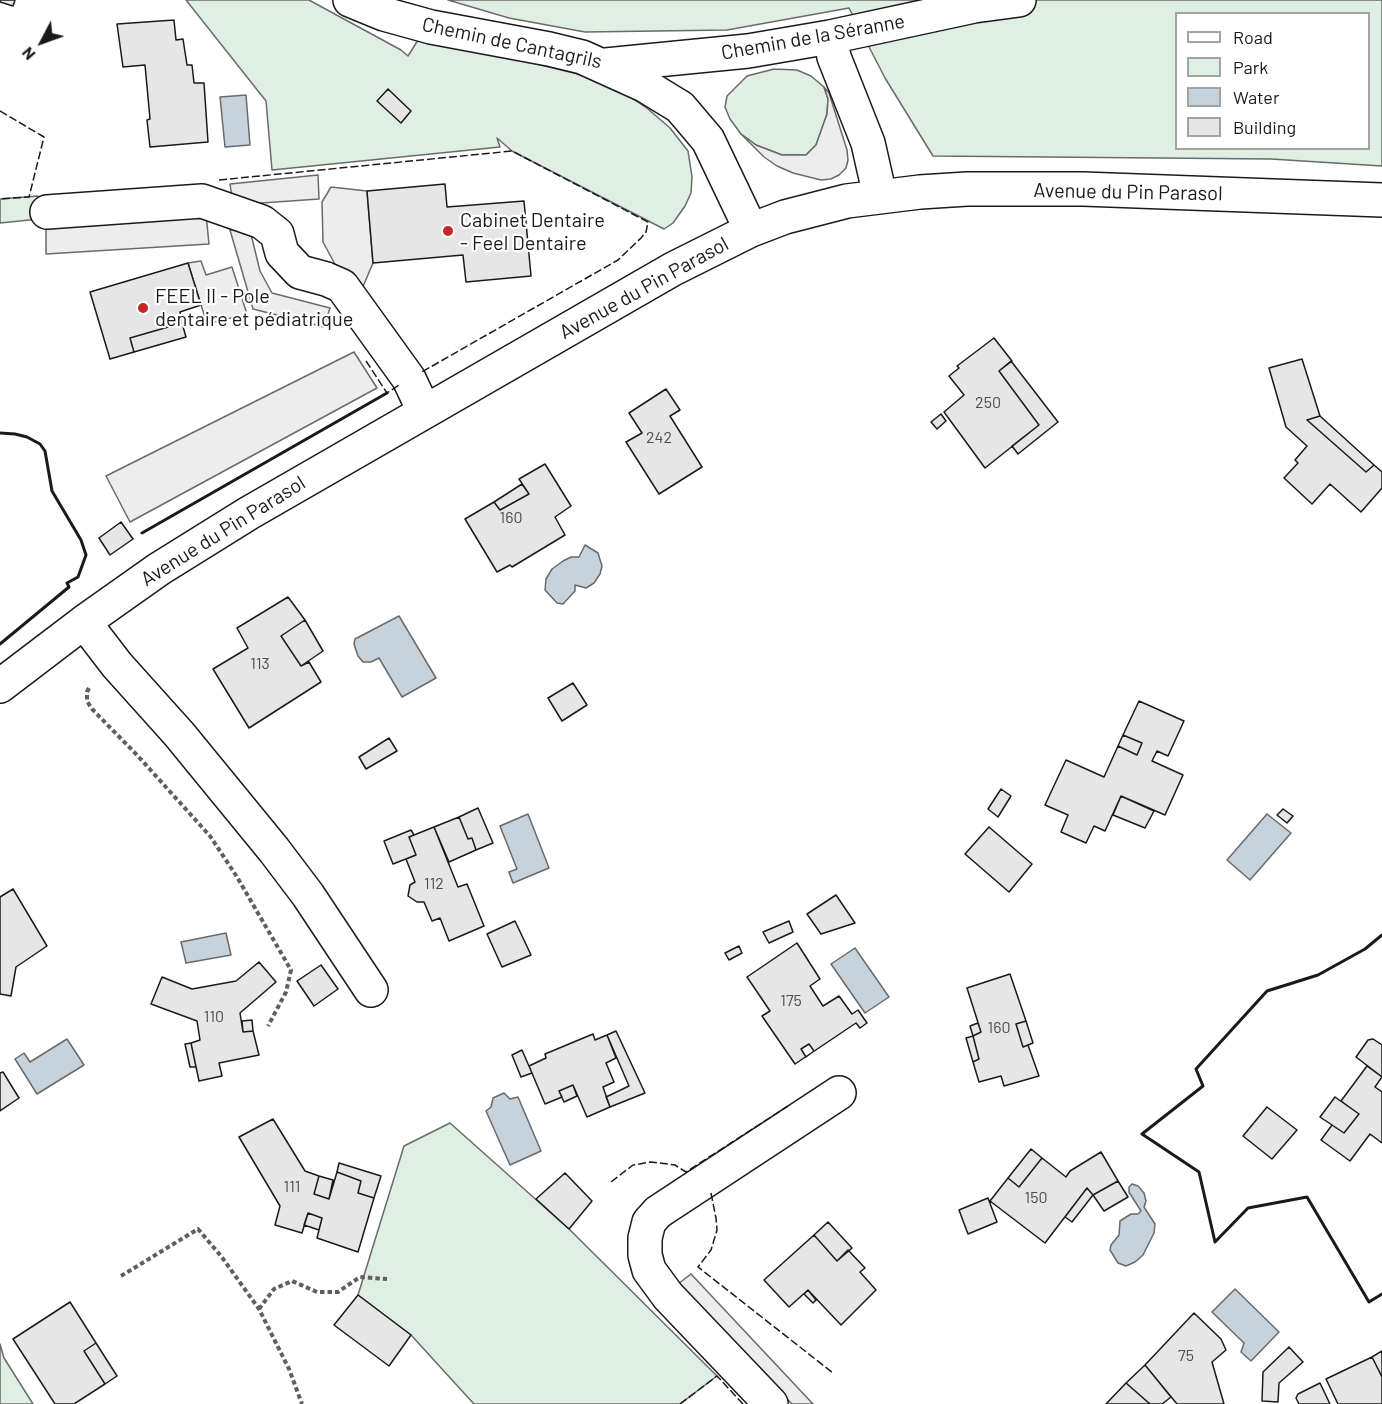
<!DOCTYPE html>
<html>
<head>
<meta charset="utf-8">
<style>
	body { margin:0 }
	#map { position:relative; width:1382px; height:1404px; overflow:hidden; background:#fff; font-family:Barlow,sans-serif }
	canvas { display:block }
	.legend { position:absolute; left:1175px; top:12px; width:195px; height:138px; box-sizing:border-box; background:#fff; border:2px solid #a3a3a3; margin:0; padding:8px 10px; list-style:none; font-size:18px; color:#1a1a1a }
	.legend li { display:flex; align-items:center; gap:12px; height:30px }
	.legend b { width:30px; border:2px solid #a3a3a3 }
	.north { position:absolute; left:12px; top:12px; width:60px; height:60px; -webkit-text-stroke:4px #fff; paint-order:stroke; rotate:229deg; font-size:16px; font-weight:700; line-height:24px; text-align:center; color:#1a1a1a }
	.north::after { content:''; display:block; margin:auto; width:21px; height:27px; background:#1a1a1a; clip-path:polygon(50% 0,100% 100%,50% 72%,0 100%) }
</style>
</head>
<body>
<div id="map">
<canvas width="1382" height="1404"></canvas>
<ul class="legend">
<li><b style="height:8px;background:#fff"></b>Road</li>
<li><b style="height:16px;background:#e0efe3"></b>Park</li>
<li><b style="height:16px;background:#c6d2dc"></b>Water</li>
<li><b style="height:16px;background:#e6e6e6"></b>Building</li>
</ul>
<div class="north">N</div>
</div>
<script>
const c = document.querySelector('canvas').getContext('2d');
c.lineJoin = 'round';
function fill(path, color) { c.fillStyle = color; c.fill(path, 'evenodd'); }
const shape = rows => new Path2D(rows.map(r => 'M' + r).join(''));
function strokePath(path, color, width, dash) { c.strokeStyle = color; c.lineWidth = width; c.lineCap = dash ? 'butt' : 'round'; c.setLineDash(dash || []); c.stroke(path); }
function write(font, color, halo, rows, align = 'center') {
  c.font = font + ' Barlow,sans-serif'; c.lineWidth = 4.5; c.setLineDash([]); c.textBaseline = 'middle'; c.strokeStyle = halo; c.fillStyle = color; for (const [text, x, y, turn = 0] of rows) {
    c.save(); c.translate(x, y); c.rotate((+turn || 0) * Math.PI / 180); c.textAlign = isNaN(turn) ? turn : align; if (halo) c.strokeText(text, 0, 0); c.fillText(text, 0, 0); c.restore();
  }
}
const green = shape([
	[186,0,309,0,401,50,408,56,418,40,491,53,578,74,620,90,648,109,670,128,688,151,692,177,691,193,685,206,673,223,664,229,512,151,497,138,500,147,272,170,266,101,186,0],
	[448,0,1382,0,1382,166,1271,159,933,156,885,78,849,8,727,30,585,32,509,18,448,0],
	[1176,14,1368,14,1368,148,1176,148,1176,14],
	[774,69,797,70,811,76,824,87,828,99,827,114,816,145,806,155,782,155,756,145,741,134,730,119,725,107,727,96,747,76,774,69],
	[38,196,39,219,0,223,0,199,38,196],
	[450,1123,569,1229,717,1376,680,1404,474,1404,411,1335,358,1295,404,1146,450,1123],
	[0,1344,4,1358,33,1404,0,1404,0,1344]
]);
fill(green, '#e0efe3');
strokePath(green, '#6a6a6a', 1.5);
const parking = shape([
	[824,87,829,93,847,150,848,160,846,168,839,175,831,179,821,180,793,173,777,166,764,157,741,134,756,145,782,155,806,155,816,145,827,114,828,99,824,87],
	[318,175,319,199,233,205,230,184,318,175],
	[331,187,367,191,373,263,362,289,336,266,323,242,322,202,331,187],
	[206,214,209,244,46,254,46,227,206,214],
	[230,230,250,230,260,271,272,293,330,308,324,327,253,309,230,230],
	[201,261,206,275,232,267,247,314,207,324,188,263,201,261],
	[354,352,377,388,130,522,106,476,354,352],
	[691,1274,813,1404,792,1404,678,1284,691,1274]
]);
fill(parking, '#ededed');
strokePath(parking, '#6a6a6a', 1.5);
const water = shape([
	[246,95,250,145,225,147,220,97,246,95],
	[585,545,598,553,602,566,600,574,594,583,586,588,575,585,575,591,563,604,557,603,545,590,546,579,552,569,563,561,571,557,579,557,585,545],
	[399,616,436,678,402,697,379,658,371,662,363,662,358,656,354,644,355,639,399,616],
	[528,814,549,868,513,883,509,872,517,869,500,826,528,814],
	[1267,814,1291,833,1250,880,1227,860,1267,814],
	[226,933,231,955,186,963,181,942,226,933],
	[855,948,889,997,865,1013,831,964,855,948],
	[67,1039,84,1065,37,1094,15,1059,24,1053,30,1062,67,1039],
	[504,1093,510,1099,518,1097,541,1151,510,1165,486,1111,491,1107,493,1098,504,1093],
	[1132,1184,1138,1186,1144,1193,1146,1201,1144,1207,1155,1224,1154,1233,1143,1255,1135,1262,1126,1266,1118,1263,1110,1250,1111,1245,1119,1235,1120,1221,1131,1214,1138,1214,1141,1211,1129,1192,1129,1187,1132,1184],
	[1235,1289,1279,1332,1251,1361,1241,1352,1244,1343,1212,1312,1235,1289]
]);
fill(water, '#c6d2dc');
strokePath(water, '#6a6a6a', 1.5);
const building = shape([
	[0,0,15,0,13,6,0,2,0,0],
	[174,20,176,40,183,39,187,65,192,65,194,83,204,83,208,142,150,147,147,120,150,119,145,65,123,67,117,24,174,20],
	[388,89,411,111,401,123,377,101,388,89],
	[445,184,447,207,524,201,531,276,466,282,463,255,373,263,367,191,445,184],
	[188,263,201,305,180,312,182,323,130,338,134,352,110,359,90,292,188,263],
	[182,323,186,337,134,352,130,338,182,323],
	[994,338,1012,361,999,371,1039,425,985,468,944,412,964,395,949,376,959,368,957,366,994,338],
	[1302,359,1320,416,1307,420,1366,472,1374,465,1382,472,1382,488,1361,512,1330,484,1312,504,1284,478,1298,463,1295,460,1307,446,1286,427,1269,368,1302,359],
	[1011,361,1058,422,1018,454,1012,446,1039,425,999,371,1011,361],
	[666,389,680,410,670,416,702,467,659,494,626,442,642,433,629,413,666,389],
	[941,414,946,421,937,429,931,422,941,414],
	[1320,416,1374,465,1366,472,1307,420,1320,416],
	[545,464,571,506,555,517,565,535,512,567,510,565,497,572,465,519,494,502,500,510,529,494,519,479,545,464],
	[522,484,529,494,500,510,494,502,522,484],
	[121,522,133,539,110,555,99,538,121,522],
	[288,597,305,620,281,636,301,666,309,662,321,682,249,728,213,669,248,648,237,628,288,597],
	[305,620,323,651,301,666,281,636,305,620],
	[573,683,587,705,562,721,548,698,573,683],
	[1139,701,1184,721,1168,756,1157,751,1152,761,1183,775,1165,815,1121,796,1105,831,1094,826,1086,843,1061,832,1068,815,1045,805,1066,760,1104,777,1118,746,1137,755,1142,743,1123,735,1139,701],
	[1123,735,1142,743,1137,755,1118,746,1123,735],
	[389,738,397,751,366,769,359,757,389,738],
	[1001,789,1011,796,998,817,988,809,1001,789],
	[1121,796,1154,811,1145,828,1113,815,1121,796],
	[478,808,493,843,476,850,472,838,468,839,459,817,478,808],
	[1283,809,1293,816,1287,823,1277,815,1283,809],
	[459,817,468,839,472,838,476,850,449,862,434,827,459,817],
	[434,827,458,887,467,884,484,926,449,941,440,918,432,921,424,902,417,902,408,896,410,885,415,882,406,859,416,855,409,837,434,827],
	[989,827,1032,864,1009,892,965,854,989,827],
	[411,830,414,835,409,837,416,855,393,864,384,841,411,830],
	[13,889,47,946,16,967,11,996,0,994,0,897,13,889],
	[836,895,855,923,821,934,807,914,836,895],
	[515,921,531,955,502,967,487,934,515,921],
	[789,921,793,932,769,943,763,932,789,921],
	[797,943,820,979,810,986,823,1006,839,996,852,1014,858,1010,867,1023,860,1028,856,1023,795,1064,762,1016,770,1011,747,977,797,943],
	[739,946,742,953,729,960,725,953,739,946],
	[259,962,276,982,240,1013,243,1032,253,1031,259,1055,219,1063,222,1076,199,1081,191,1043,200,1040,197,1021,151,1004,162,977,192,989,236,981,259,962],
	[321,965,338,989,314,1006,297,981,321,965],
	[1010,974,1026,1021,1016,1024,1023,1047,1028,1045,1039,1076,1004,1086,1001,1076,979,1082,973,1062,979,1059,973,1036,981,1032,967,988,1010,974],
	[252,1020,253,1031,243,1032,242,1021,252,1020],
	[1026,1021,1033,1043,1023,1047,1016,1024,1026,1021],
	[978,1023,981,1032,973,1036,970,1026,978,1023],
	[616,1031,645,1093,610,1107,606,1097,629,1086,607,1035,616,1031],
	[593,1034,595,1040,607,1035,616,1058,606,1063,614,1082,603,1087,610,1107,587,1117,573,1085,559,1091,562,1097,545,1104,529,1066,546,1058,545,1054,593,1034],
	[973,1036,979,1059,973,1062,966,1038,973,1036],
	[1373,1039,1382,1045,1382,1077,1356,1057,1368,1040,1373,1039],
	[191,1043,196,1067,190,1067,185,1044,191,1043],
	[809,1044,814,1051,806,1057,801,1049,809,1044],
	[522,1050,532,1073,521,1077,512,1055,522,1050],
	[1367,1066,1382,1077,1375,1087,1382,1092,1382,1143,1370,1134,1350,1161,1321,1140,1332,1125,1344,1133,1359,1114,1341,1101,1367,1066],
	[3,1072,19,1098,0,1111,0,1073,3,1072],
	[573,1085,577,1096,564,1102,559,1091,573,1085],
	[1335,1097,1359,1114,1344,1133,1320,1117,1335,1097],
	[1267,1107,1297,1130,1272,1159,1243,1136,1267,1107],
	[273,1119,305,1171,319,1176,314,1194,329,1199,337,1172,361,1181,358,1193,374,1198,358,1252,317,1238,322,1218,308,1213,302,1233,275,1225,280,1206,239,1137,273,1119],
	[1031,1149,1042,1158,1019,1187,1008,1178,1031,1149],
	[1101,1152,1118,1181,1093,1195,1087,1188,1045,1243,990,1201,1008,1178,1019,1187,1042,1158,1066,1177,1070,1171,1101,1152],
	[339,1163,381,1176,374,1198,358,1193,361,1181,337,1172,339,1163],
	[565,1173,592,1201,569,1229,536,1199,565,1173],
	[319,1176,333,1180,329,1199,314,1194,319,1176],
	[1118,1181,1128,1197,1104,1211,1093,1195,1118,1181],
	[1087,1188,1093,1195,1072,1222,1065,1217,1087,1188],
	[988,1198,997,1222,968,1234,959,1210,988,1198],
	[308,1213,322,1218,319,1230,304,1225,308,1213],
	[828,1222,852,1248,837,1261,814,1235,828,1222],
	[814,1235,837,1261,848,1250,865,1268,860,1272,876,1290,841,1325,808,1290,789,1307,764,1280,814,1235],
	[808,1290,816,1300,813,1303,804,1294,808,1290],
	[358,1295,411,1335,389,1366,334,1325,358,1295],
	[70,1302,96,1343,84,1351,105,1384,74,1404,55,1404,13,1339,70,1302],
	[1194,1313,1221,1339,1226,1350,1212,1362,1224,1404,1177,1404,1145,1365,1194,1313],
	[96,1343,117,1376,105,1384,84,1351,96,1343],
	[1289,1347,1303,1362,1279,1383,1278,1402,1262,1401,1263,1372,1289,1347],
	[1382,1351,1382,1377,1372,1357,1382,1351],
	[1372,1357,1382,1377,1382,1404,1338,1404,1326,1379,1372,1357],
	[1145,1365,1171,1397,1162,1404,1150,1404,1126,1383,1145,1365],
	[1126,1383,1150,1404,1106,1404,1126,1383],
	[1320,1383,1330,1404,1299,1404,1296,1398,1298,1394,1320,1383]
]);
fill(building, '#e6e6e6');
strokePath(building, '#1a1a1a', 1.5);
const minor = shape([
	[350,0,384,14,431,27,549,49,582,57,644,85,680,107,708,140,751,230],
	[830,37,834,57,868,143,880,196],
	[606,65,748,51,830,37,974,6,1019,0],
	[47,212,202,201,262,222,277,234,282,253,300,272,326,279,342,286,409,379,424,411],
	[84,622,117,665,179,734,274,850,308,895,371,990],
	[0,686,84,622,159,569,249,513,673,269,751,230,785,217,847,201,920,192,967,189,1083,189,1382,200],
	[771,1404,668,1296,649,1270,645,1255,645,1238,649,1222,658,1212,839,1093]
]);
strokePath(minor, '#1a1a1a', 36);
strokePath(shape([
	[89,688,87,692,87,701,92,709,137,755,210,836,237,877,291,970,286,992,268,1026],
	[121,1276,198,1229,221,1256,259,1309,289,1369,302,1404],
	[259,1309,274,1289,292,1281,317,1292,338,1292,360,1277,387,1279]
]), '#5f5f5f', 4, [4.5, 3]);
strokePath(minor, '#fff', 33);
strokePath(shape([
	[0,111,44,137,29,197,0,199],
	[219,180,512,151,648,222,646,232,641,238,618,260,420,373],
	[366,361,387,393,399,385],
	[611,1182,633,1165,651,1162,675,1165,686,1172,788,1106],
	[711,1193,716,1218,717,1230,711,1250,698,1267,833,1373],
	[680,1404,717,1376,743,1404]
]), '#1a1a1a', 1.5, [8, 3]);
strokePath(shape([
	[0,433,15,434,27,437,40,444,45,451,52,491,81,540,86,555,78,577,67,583,69,587,0,644],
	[142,533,387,393],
	[1382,935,1365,949,1318,975,1267,991,1196,1069,1203,1086,1142,1134,1199,1172,1215,1242,1248,1208,1307,1197,1369,1302,1382,1294]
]), '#1a1a1a', 3);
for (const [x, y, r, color] of [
	[448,231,6,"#c62828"],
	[143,308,6,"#c62828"]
]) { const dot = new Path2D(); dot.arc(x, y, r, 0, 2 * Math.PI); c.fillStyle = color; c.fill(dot); strokePath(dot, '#fff', 2); }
write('16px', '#4d4d4d', null, [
	["250",988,403],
	["242",659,438],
	["160",511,518],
	["113",260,664],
	["112",434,884],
	["175",791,1001],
	["110",214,1017],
	["160",999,1028],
	["111",292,1187],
	["150",1036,1198],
	["75",1186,1356]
]);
write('20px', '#1a1a1a', '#fff', [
	["Chemin de la Séranne",813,37,-10],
	["Chemin de Cantagrils",512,43,12],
	["Avenue du Pin Parasol",1128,192,1],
	["Avenue du Pin Parasol",644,288,-29],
	["Avenue du Pin Parasol",223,531,-32]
]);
write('20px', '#1a1a1a', '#fff', [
	["Cabinet Dentaire",460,220],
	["- Feel Dentaire",460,243],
	["FEEL II - Pole",155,296],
	["dentaire et pédiatrique",155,319]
], 'left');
</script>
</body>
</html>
